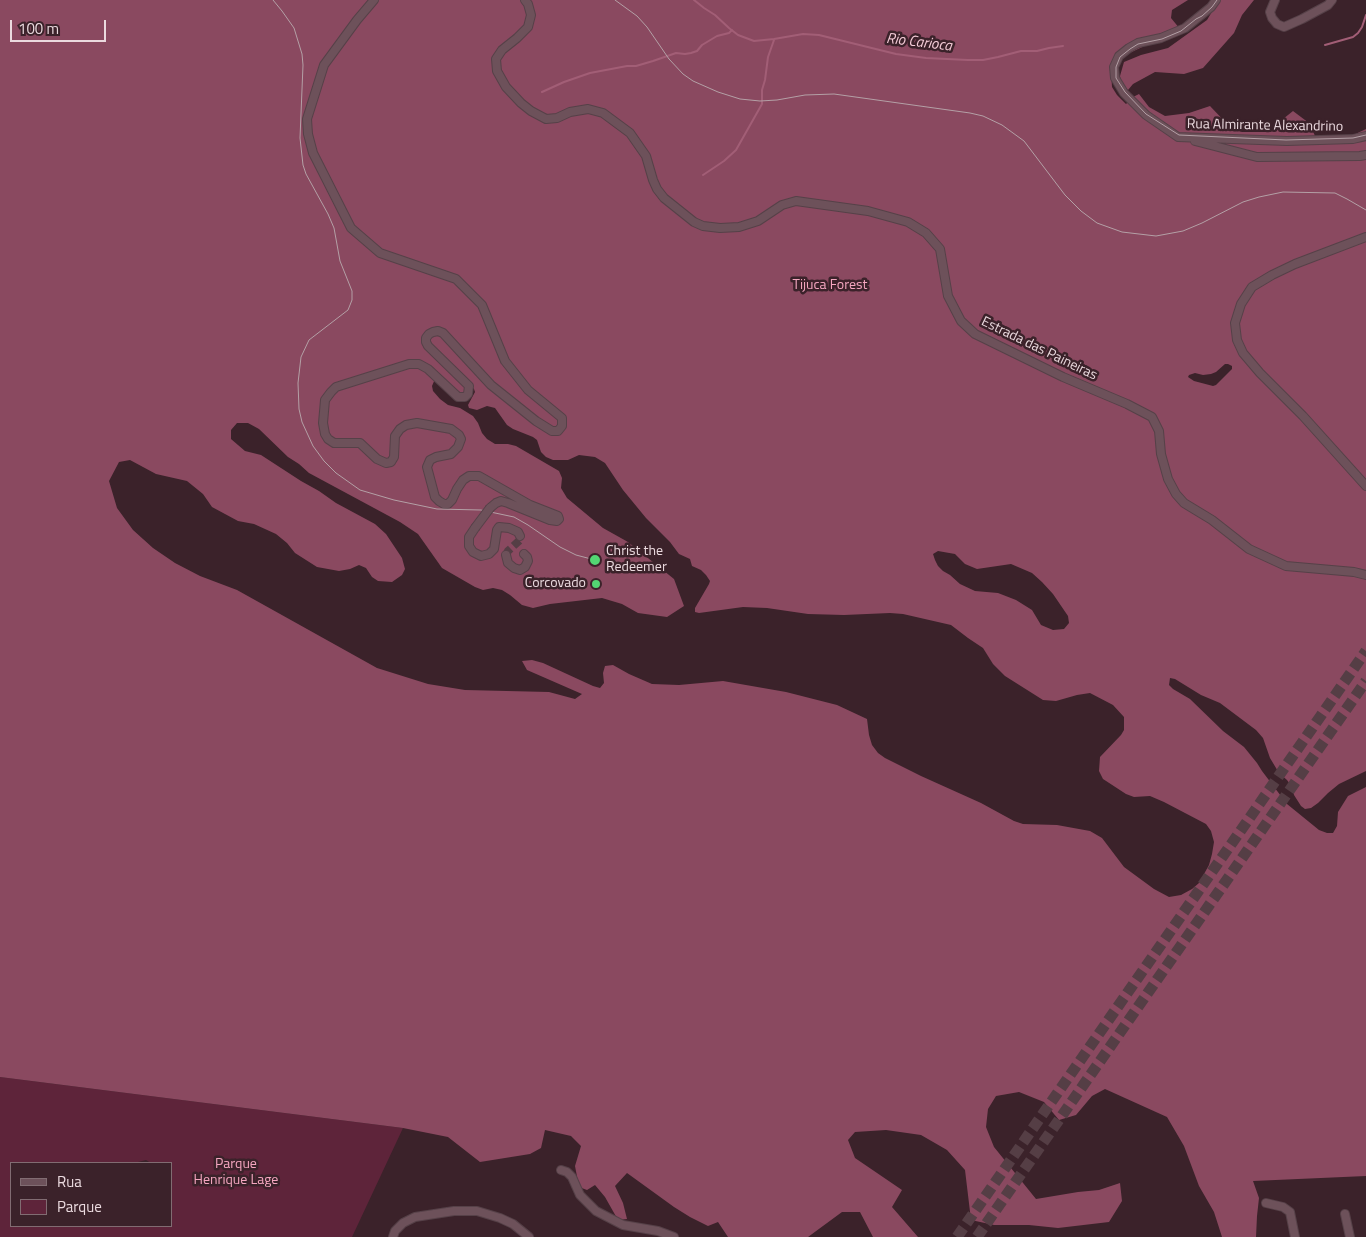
<!DOCTYPE html>
<html>
<head>
<meta charset="utf-8">
<style>
	body { margin:0 }
	#map { position:relative; width:1366px; height:1237px; overflow:hidden; background:#3b222a; font-family:"Titillium Web",sans-serif }
	canvas { display:block }
	.legend { position:absolute; left:10px; top:1162px; width:162px; height:65px; box-sizing:border-box; background:#3b222a; border:1px solid #816c72; margin:0; padding:6px 9px; list-style:none; font-size:15px; color:#ebdadf }
	.legend li { display:flex; align-items:center; gap:10px; height:25px }
	.legend b { width:25px; border:1px solid #816c72 }
	.scale { position:absolute; left:10px; top:20px; width:96px; height:22px; box-sizing:border-box; border:2px solid #ebdadf; border-top:0; padding-left:6px; font-size:15px; line-height:18px; white-space:nowrap; color:#ebdadf; -webkit-text-stroke:4px #3b222a; paint-order:stroke }
</style>
</head>
<body>
<div id="map">
<canvas width="1366" height="1237"></canvas>
<ul class="legend">
<li><b style="height:6px;background:#6d515a"></b>Rua</li>
<li><b style="height:14px;background:#5e243a"></b>Parque</li>
</ul>
<div class="scale">100 m</div>
</div>
<script>
const c = document.querySelector('canvas').getContext('2d');
c.lineJoin = 'round';
function fill(path, color) { c.fillStyle = color; c.fill(path, 'evenodd'); }
const shape = rows => new Path2D(rows.map(r => 'M' + r).join(''));
function strokePath(path, color, width, dash) { c.strokeStyle = color; c.lineWidth = width; c.lineCap = dash ? 'butt' : 'round'; c.setLineDash(dash || []); c.stroke(path); }
function write(font, color, halo, rows, align = 'center') {
  c.font = font + ' "Titillium Web",sans-serif'; c.lineWidth = 5; c.setLineDash([]); c.textBaseline = 'middle'; c.strokeStyle = halo; c.fillStyle = color; for (const [text, x, y, turn = 0] of rows) {
    c.save(); c.translate(x, y); c.rotate((+turn || 0) * Math.PI / 180); c.textAlign = isNaN(turn) ? turn : align; if (halo) c.strokeText(text, 0, 0); c.fillText(text, 0, 0); c.restore();
  }
}
fill(shape([
	[0,1077,403,1128,352,1237,0,1237],
	[146,1160,151,1163,171,1163,171,1226,11,1226,11,1163,134,1163]
]), '#5e243a');
fill(shape([
	[0,0,1188,0,1172,10,1171,18,1180,29,1115,60,1111,71,1112,87,1117,95,1126,104,1133,97,1139,94,1149,107,1165,116,1189,113,1210,106,1230,127,1242,132,1271,132,1283,119,1293,111,1309,123,1316,138,1347,138,1366,129,1366,771,1339,784,1328,793,1318,803,1311,808,1305,809,1301,806,1294,795,1292,787,1287,780,1279,773,1270,758,1263,738,1256,730,1220,703,1201,695,1175,679,1170,678,1169,685,1173,689,1190,699,1223,731,1244,747,1257,763,1262,771,1287,804,1319,830,1327,833,1333,833,1337,826,1338,812,1348,796,1366,787,1366,1176,1253,1181,1259,1198,1257,1216,1256,1237,1222,1237,1214,1212,1199,1186,1184,1146,1167,1117,1105,1089,1092,1096,1076,1115,1059,1120,1044,1102,1019,1092,996,1096,988,1109,986,1127,994,1147,1036,1199,1078,1192,1099,1190,1120,1183,1122,1201,1109,1222,1058,1228,1029,1225,994,1225,971,1220,965,1170,947,1150,921,1135,886,1130,855,1132,848,1140,855,1158,902,1190,892,1207,918,1237,873,1237,860,1212,842,1212,808,1237,728,1237,718,1222,708,1226,690,1217,674,1207,627,1173,615,1186,623,1203,627,1219,618,1220,605,1197,595,1185,587,1190,579,1187,575,1166,581,1146,571,1136,545,1130,541,1148,530,1154,480,1162,448,1137,403,1128,0,1077],
	[1225,364,1228,364,1232,366,1232,369,1216,385,1213,386,1194,381,1188,377,1189,375,1195,373,1203,375,1211,374,1216,372],
	[441,377,462,394,466,393,470,384,474,389,475,392,468,405,469,408,477,410,487,406,495,408,507,425,513,429,533,437,537,440,541,452,546,457,553,460,568,460,579,455,595,457,605,463,623,490,646,518,670,542,679,554,690,559,692,566,701,570,706,575,710,581,709,584,695,608,695,612,699,613,743,607,767,608,808,614,844,615,890,613,903,614,951,625,968,638,983,648,993,664,1005,676,1043,700,1056,701,1077,695,1090,693,1113,705,1124,717,1124,730,1121,735,1100,757,1099,771,1103,779,1126,794,1134,797,1150,796,1164,802,1206,824,1211,831,1214,842,1212,854,1209,865,1199,883,1192,889,1181,895,1169,897,1154,889,1124,867,1102,838,1090,831,1057,825,1023,824,1014,821,981,803,921,776,885,758,878,753,872,745,869,735,867,719,837,705,786,692,723,681,679,685,652,684,629,674,613,665,605,666,603,673,604,683,600,688,593,686,543,663,532,660,522,661,527,670,582,694,575,699,549,692,465,690,428,684,377,668,237,590,200,576,175,563,153,548,133,530,117,508,109,481,119,462,130,460,156,474,187,481,203,494,212,507,238,521,254,524,276,534,287,543,295,553,317,567,339,571,350,569,359,565,366,568,372,577,378,581,392,582,402,575,405,569,402,558,386,534,375,524,336,503,319,491,301,481,261,455,245,451,231,439,231,430,237,423,248,423,259,429,288,457,299,464,309,473,400,522,418,534,442,568,475,587,483,590,493,588,502,590,510,595,522,605,533,608,550,604,602,598,622,604,638,613,667,617,684,606,674,579,628,542,603,528,567,498,561,488,562,478,559,471,516,446,508,444,495,444,487,439,482,433,478,423,473,416,460,408,448,405,440,399,433,391,432,386,435,379],
	[938,551,955,554,965,564,977,569,1011,564,1032,573,1042,582,1053,594,1068,616,1069,623,1064,629,1053,630,1041,625,1032,610,1016,600,998,593,975,591,960,584,950,575,943,571,938,566,935,560,933,554],
	[1219,0,1254,0,1242,15,1234,33,1203,68,1184,74,1155,72,1133,84,1128,90,1121,83,1120,76,1124,62,1141,55,1168,48,1207,20]
]), '#8a4960');
strokePath(shape([
	[694,0,704,8,715,15,729,28,738,35,754,41,774,39,803,34,819,35,896,54,926,58,968,60,983,60,998,57,1021,51,1037,51,1049,48,1063,46],
	[1325,45,1353,37,1358,33,1362,27,1366,15],
	[542,92,564,82,590,73,627,66,636,66,653,61,676,53,685,54,691,53,697,51,702,45,717,36,729,33,732,30],
	[703,175,724,161,736,150,762,104,762,90,765,80,768,57,774,40]
]), '#a25e76', 2);
strokePath(shape([
	[506,555,508,551,520,540,520,536]
]), '#553e45', 8, [8, 4]);
strokePath(shape([
	[957,1237,1366,651],
	[977,1237,1366,681]
]), '#553e45', 11, [11, 5.5]);
const minor = shape([
	[374,0,357,20,324,65,307,119,308,134,313,153,351,228,380,253,456,279,482,305,505,361,528,390,562,418,562,426,558,431,552,431,536,421,491,385,443,333,438,331,433,332,429,334,426,338,426,342,428,346,469,386,468,394,465,397,458,397,428,369,419,364,409,364,336,387,331,392,325,400,323,423,325,434,328,439,334,443,360,443,377,459,386,463,391,462,394,457,395,436,400,429,406,425,417,423,451,429,459,435,461,439,458,447,451,454,436,457,430,460,427,467,435,497,439,501,444,504,448,504,452,500,457,489,463,480,469,476,479,476,530,505,558,516,559,519,557,521,550,520,508,503,501,501,496,503,490,508],
	[525,0,528,4,531,15,528,27,517,38,502,50,496,59,497,71,506,87,521,103,531,111,546,119,557,118,570,112,588,109,603,113,630,133,646,156,653,180,657,189,664,198,694,222,703,226,720,228,739,227,758,221,782,205,796,201,868,211,908,222,926,233,940,249,948,296,961,321,975,334,1063,377,1127,404,1152,417,1159,431,1161,454,1168,479,1176,494,1184,503,1212,520,1249,549,1286,566,1354,572,1366,575],
	[1216,0,1211,7,1185,28,1161,38,1138,43,1129,48,1119,56,1114,67,1115,78,1124,93,1146,115,1178,137,1287,141,1353,139,1366,136],
	[1275,0,1270,12,1272,18,1277,24,1284,27,1302,19,1328,5,1332,0],
	[1195,141,1257,157,1360,156,1366,155],
	[1366,237,1295,264,1272,275,1252,287,1241,304,1235,323,1237,340,1243,353,1260,373,1303,416,1366,486],
	[475,528,469,537,469,546,473,552,481,556,489,554,494,549,497,530,499,527,509,528,518,532,520,536],
	[506,555,508,563,514,568,520,570,525,567,528,561,527,557,524,554],
	[561,1170,567,1172,572,1177,580,1195,596,1211,623,1225,658,1231,674,1237],
	[1266,1203,1283,1207,1290,1212,1295,1237],
	[1345,1214,1350,1237],
	[393,1237,395,1231,403,1223,415,1217,454,1211,477,1211,500,1218,513,1224,529,1237]
]);
strokePath(minor, '#564148', 10);
strokePath(minor, '#6d515a', 8);
strokePath(shape([
	[273,0,282,11,294,28,302,54,303,65,300,138,303,165,306,174,328,214,334,228,340,261,352,291,352,300,348,310,309,340,301,357,298,383,299,409,302,422,313,446,324,461,336,473,360,490,394,500,437,509,481,510,514,517,528,525,560,547,576,555,595,560],
	[615,0,637,16,647,27,669,59,683,74,693,81,718,92,740,99,760,101,777,100,805,95,834,94,970,113,983,116,1002,125,1024,141,1065,195,1081,211,1097,223,1122,232,1156,236,1183,231,1202,223,1243,202,1259,197,1283,192,1335,193,1347,199,1366,210],
	[1217,0,1212,7,1202,16,1196,19,1181,31,1162,39,1138,44,1130,49,1120,57,1116,67,1116,78,1125,92,1146,114,1179,135,1286,140,1353,138,1366,135]
]), '#b4a0a6', 1);
const minorBridge = shape([
	[475,528,490,508]
]);
strokePath(minorBridge, '#564148', 10, []);
strokePath(minorBridge, '#6d515a', 8);
for (const [x, y, r, color] of [
	[595,560,6,"#53d673"],
	[596,584,5,"#53d673"]
]) { const dot = new Path2D(); dot.arc(x, y, r, 0, 2 * Math.PI); c.fillStyle = color; c.fill(dot); strokePath(dot, '#3b222a', 2); }
write('14px', '#ebdadf', '#3b222a', [
	["Rua Almirante Alexandrino",1265,126,1],
	["Estrada das Paineiras",1039,349,26]
]);
write('14px', '#f5a6c0', '#3b222a', [
	["Tijuca Forest",830,286],
	["Parque",236,1165],
	["Henrique Lage",236,1181]
]);
write('14px', '#ebdadf', '#3b222a', [
	["Christ the",606,552],
	["Redeemer",606,568],
	["Corcovado",586,584,"right"]
], 'left');
write('italic 15px', '#f5ccd8', '#3b222a', [
	["Rio Carioca",919,43,7]
]);
</script>
</body>
</html>
